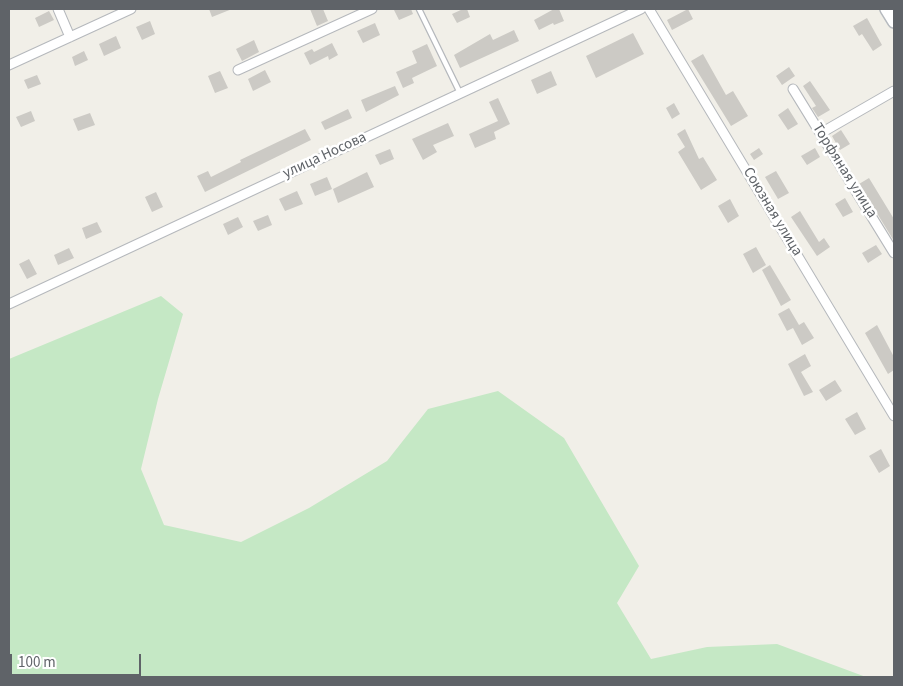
<!DOCTYPE html>
<html>
<head>
<meta charset="utf-8">
<style>
	body { margin:0 }
	#map { position:relative; width:903px; height:686px; overflow:hidden; background:#f1efe8; font-family:"Source Sans 3",sans-serif }
	canvas { display:block }
	.frame { position:absolute; inset:0; border:10px solid #5f6368; pointer-events:none }
	.scale { position:absolute; left:10px; top:654px; width:131px; height:22px; box-sizing:border-box; border:2px solid #5f6368; border-top:0; padding-left:6px; font-size:15px; line-height:18px; white-space:nowrap; color:#5f6368; -webkit-text-stroke:4px #fff; paint-order:stroke }
</style>
</head>
<body>
<div id="map">
<canvas width="903" height="686"></canvas>
<div class="frame"></div>
<div class="scale">100 m</div>
</div>
<script>
const c = document.querySelector('canvas').getContext('2d');
c.lineJoin = 'round';
function fill(path, color) { c.fillStyle = color; c.fill(path, 'evenodd'); }
const shape = rows => new Path2D(rows.map(r => 'M' + r).join(''));
function strokePath(path, color, width, dash) { c.strokeStyle = color; c.lineWidth = width; c.lineCap = dash ? 'butt' : 'round'; c.setLineDash(dash || []); c.stroke(path); }
function write(font, color, halo, rows, align = 'center') {
  c.font = font + ' "Source Sans 3",sans-serif'; c.lineWidth = 5; c.setLineDash([]); c.textBaseline = 'middle'; c.strokeStyle = halo; c.fillStyle = color; for (const [text, x, y, turn = 0] of rows) {
    c.save(); c.translate(x, y); c.rotate((+turn || 0) * Math.PI / 180); c.textAlign = isNaN(turn) ? turn : align; if (halo) c.strokeText(text, 0, 0); c.fillText(text, 0, 0); c.restore();
  }
}
fill(shape([
	[161,296,183,314,158,399,141,469,164,525,241,542,309,508,387,461,428,409,498,391,564,438,639,566,617,603,651,659,707,647,777,644,866,677,9,677,9,359]
]), '#c5e8c5');
fill(shape([
	[209,9,232,9,212,17],
	[310,9,323,9,328,21,317,26],
	[398,9,411,9,413,14,399,20,394,10],
	[463,9,467,9,470,17,457,23,452,14],
	[554,9,559,9,564,21,554,25,553,23,539,30,534,20],
	[688,9,693,19,672,30,667,20],
	[49,11,54,20,39,27,35,18],
	[867,18,882,45,873,51,862,34,859,36,853,26],
	[150,21,155,34,142,40,136,27],
	[375,23,380,35,363,43,357,31],
	[514,30,519,41,460,68,454,55,490,34,493,40],
	[633,33,644,54,596,78,586,56],
	[116,36,121,48,104,56,99,44],
	[254,40,259,52,242,61,236,49],
	[332,43,338,55,329,60,328,56,310,65,304,53,312,49,314,52],
	[427,44,437,66,412,78,414,83,403,88,396,72,417,63,412,51],
	[84,51,88,60,75,66,72,57],
	[703,54,726,95,733,91,748,116,731,126,691,61],
	[789,67,795,76,782,85,776,76],
	[265,70,271,82,253,91,248,79],
	[220,71,228,88,215,93,208,76],
	[551,71,557,85,537,94,531,80],
	[37,75,41,84,28,89,24,80],
	[810,81,830,110,818,117,812,108,816,106,803,86],
	[395,86,399,95,366,112,361,100],
	[498,98,510,124,494,132,496,139,475,148,469,134,498,121,489,102],
	[674,103,680,114,672,119,666,108],
	[788,108,798,124,788,130,778,115],
	[348,109,352,118,325,130,321,122],
	[31,111,35,121,21,127,16,117],
	[90,113,95,125,78,131,73,119],
	[448,123,454,136,433,145,437,152,423,160,412,139],
	[305,129,311,140,205,192,197,176,208,171,211,177,241,162,240,160],
	[685,129,699,159,703,157,717,180,701,190,678,152,685,147,677,134],
	[841,130,850,144,840,150,832,136],
	[759,148,763,154,754,160,750,154],
	[815,148,820,157,807,165,801,156],
	[390,149,394,159,380,165,375,155],
	[776,171,789,193,778,199,765,177],
	[367,172,374,187,338,203,333,189],
	[327,177,332,189,315,196,310,184],
	[869,178,894,219,894,241,859,184],
	[297,191,303,204,285,211,279,199],
	[156,192,163,207,152,212,145,197],
	[845,198,853,212,843,217,835,204],
	[730,199,739,216,728,223,718,206],
	[800,211,819,242,824,238,830,247,817,256,791,217],
	[268,215,272,225,258,231,253,221],
	[238,217,243,227,228,235,223,224],
	[97,222,102,232,86,239,82,228],
	[876,245,882,254,868,263,862,253],
	[756,247,766,265,753,273,743,254],
	[69,248,74,258,58,265,54,255],
	[29,259,37,274,27,279,19,264],
	[770,265,791,300,781,306,762,270],
	[789,308,799,325,804,322,814,338,802,345,793,328,787,331,778,314],
	[877,325,894,357,894,370,888,374,865,333],
	[805,354,811,366,801,372,813,392,804,396,788,364],
	[835,380,842,391,826,401,819,390],
	[857,412,866,429,855,435,845,419],
	[881,449,890,466,879,473,869,456]
]), '#cccac5');
const lane = shape([
	[419,9,460,93]
]);
const street = shape([
	[58,9,70,37],
	[649,9,894,416],
	[9,65,131,9],
	[238,70,372,9],
	[793,89,894,253],
	[821,133,894,91],
	[9,304,641,9]
]);
const secondary = shape([
	[886,9,894,22]
]);
strokePath(lane, '#b5b8bc', 7);
strokePath(street, '#b5b8bc', 11);
strokePath(secondary, '#b6babf', 14);
strokePath(lane, '#fff', 4.5);
strokePath(street, '#fff', 9);
strokePath(secondary, '#fff', 11);
write('15px', '#5f6368', '#fff', [
	["улица Носова",325,156,-25],
	["Торфяная улица",844,171,58],
	["Союзная улица",772,212,59]
]);
</script>
</body>
</html>
